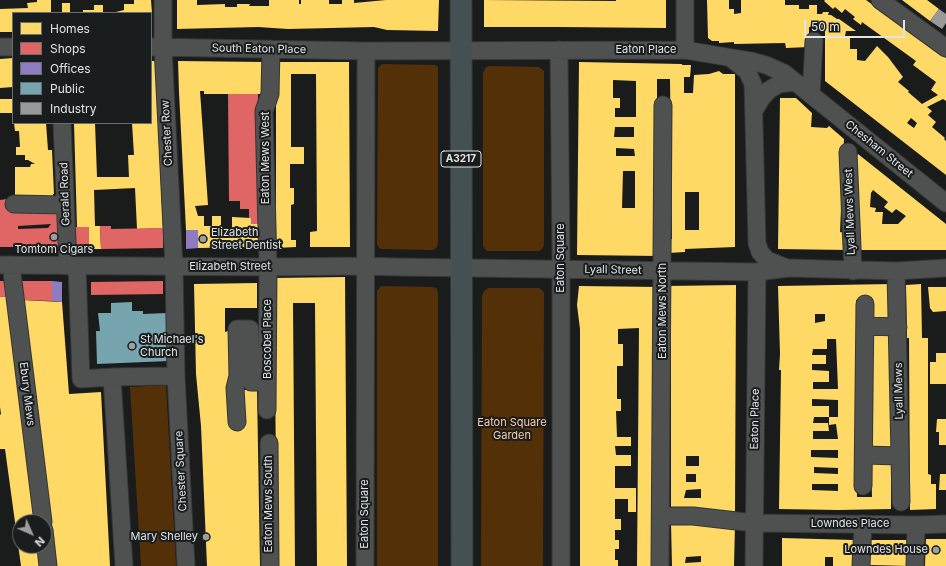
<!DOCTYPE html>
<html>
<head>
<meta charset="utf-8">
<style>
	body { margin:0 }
	#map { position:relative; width:946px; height:566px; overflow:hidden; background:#1a1c1c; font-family:Inter,sans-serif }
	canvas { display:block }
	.legend { position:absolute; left:12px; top:12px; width:140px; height:112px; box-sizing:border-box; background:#191d1d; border:1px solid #696d6d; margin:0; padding:5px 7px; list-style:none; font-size:12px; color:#e2e4e5 }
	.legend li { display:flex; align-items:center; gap:8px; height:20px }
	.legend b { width:20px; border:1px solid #696d6d }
	.north { position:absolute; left:12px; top:514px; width:40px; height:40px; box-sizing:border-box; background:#191d1d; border:1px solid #696d6d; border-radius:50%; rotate:135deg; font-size:11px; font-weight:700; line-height:16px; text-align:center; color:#e2e4e5 }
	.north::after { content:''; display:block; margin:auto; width:14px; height:18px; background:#9c9e9f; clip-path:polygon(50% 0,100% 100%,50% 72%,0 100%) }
	.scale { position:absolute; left:804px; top:20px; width:101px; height:18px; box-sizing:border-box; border:2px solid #e2e4e5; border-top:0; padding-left:5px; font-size:12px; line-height:14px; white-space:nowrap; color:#e2e4e5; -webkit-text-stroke:3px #191d1d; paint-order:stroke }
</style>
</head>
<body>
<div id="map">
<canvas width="946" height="566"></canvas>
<ul class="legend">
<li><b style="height:11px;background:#ffd966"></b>Homes</li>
<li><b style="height:11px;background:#e06666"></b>Shops</li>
<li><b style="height:11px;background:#8e7cc3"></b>Offices</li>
<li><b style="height:11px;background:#76a5af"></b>Public</li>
<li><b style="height:11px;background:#999"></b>Industry</li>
</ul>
<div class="north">N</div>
<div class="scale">50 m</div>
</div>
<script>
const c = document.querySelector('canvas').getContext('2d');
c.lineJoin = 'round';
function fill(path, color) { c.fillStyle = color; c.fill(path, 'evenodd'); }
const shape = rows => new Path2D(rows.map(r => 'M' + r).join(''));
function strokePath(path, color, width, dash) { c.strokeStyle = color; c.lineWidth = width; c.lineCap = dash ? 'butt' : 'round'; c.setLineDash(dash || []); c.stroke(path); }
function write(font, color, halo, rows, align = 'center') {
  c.font = font + ' Inter,sans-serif'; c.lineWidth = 4; c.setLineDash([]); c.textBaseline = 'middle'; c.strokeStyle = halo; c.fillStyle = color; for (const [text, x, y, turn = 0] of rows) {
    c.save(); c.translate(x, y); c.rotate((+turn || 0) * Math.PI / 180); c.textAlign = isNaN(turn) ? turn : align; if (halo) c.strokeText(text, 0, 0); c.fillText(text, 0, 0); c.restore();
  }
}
fill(shape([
	[382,64,435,65,438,67,438,242,437,247,433,250,382,249,379,248,377,244,378,72,378,68],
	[490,66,539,67,544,71,544,245,542,249,539,251,487,251,483,246,483,73,486,67],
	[381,286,432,287,436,288,438,292,438,566,377,566,377,291],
	[488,288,539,288,542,290,544,293,543,566,481,566,482,296,484,291],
	[166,385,176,566,141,566,130,387]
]), '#543009');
fill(shape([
	[37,0,51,0,51,13,13,13,13,32,0,32,0,9,28,8,27,3,37,2],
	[134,0,151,0,152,13,112,13,124,10,124,4,134,4],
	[177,0,197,0,197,5,225,4,225,7,237,7,237,4,250,4,249,6,269,6,269,0,299,0,299,4,301,4,301,0,329,0,329,4,342,4,342,0,354,0,354,3,386,0,439,0,438,31,387,30,374,27,288,29,258,27,177,29],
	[484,0,616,1,616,0,666,0,666,28,561,27,484,27],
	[707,0,729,0,729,9,734,9,734,14,741,13,741,0,785,0,785,5,799,5,799,9,809,9,809,5,817,5,817,14,822,14,823,12,829,12,828,15,831,15,837,19,839,19,856,31,846,31,845,36,850,36,850,49,857,49,857,60,865,61,877,46,888,57,903,77,898,82,909,91,908,92,922,104,938,95,931,90,936,82,913,65,916,61,862,22,861,25,853,19,855,17,845,9,842,13,835,7,833,9,824,1,825,0,866,0,946,58,946,101,943,99,927,107,932,111,928,115,936,122,932,127,945,138,944,139,946,141,946,175,825,81,825,28,809,27,809,47,786,48,785,43,734,44,734,42,719,43,719,41,712,41,708,38],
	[911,118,917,123,914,128,907,123],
	[902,0,927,0,939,9,930,21],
	[62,3,70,3,70,13,62,13],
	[94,5,103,5,103,13,83,13,83,10,94,10],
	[13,58,13,87,0,88,0,59],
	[151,61,155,61,163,228,137,229,135,188,94,190,95,226,100,226,101,249,89,249,89,227,77,227,74,123,95,123,97,177,129,177,128,155,134,155,132,123,151,123],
	[178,61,265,62,266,94,204,94,204,91,200,91,208,205,195,206,198,216,204,216,204,226,212,226,212,216,221,216,221,228,232,228,232,217,251,218,251,224,262,224,262,247,198,248,198,230,186,230,179,92],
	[276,62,349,62,350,247,310,247,310,232,317,231,316,74,291,74,291,147,304,147,304,164,290,164,290,188,294,188,294,204,291,205,291,240,296,240,296,247,276,248],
	[579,62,682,64,682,65,691,65,690,77,684,77,684,93,693,93,694,75,709,74,719,71,723,74,735,74,735,247,685,249,685,252,668,253,668,239,672,239,670,79,657,79,657,238,660,256,577,255],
	[613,80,636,81,636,117,615,117,615,108,620,108,620,98,613,98],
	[615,127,634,127,634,137,614,137],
	[616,148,634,149,635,156,616,156],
	[623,171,635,171,635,208,622,208],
	[685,192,699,192,699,230,685,230],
	[780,98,796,98,812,113,811,127,827,128,829,126,844,139,840,232,845,233,848,250,778,249],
	[0,99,13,99,13,113,0,113],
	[14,123,46,123,48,150,52,150,54,194,53,194,53,202,15,202,15,167,30,167,31,164,35,164,28,160,25,160,25,155,16,155,16,147,20,147,19,131,15,131],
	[858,154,946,224,946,250,858,250,854,159],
	[873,190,888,202,884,207,892,213,896,209,906,216,898,224,882,224,883,212,875,212,876,208,870,207,871,193],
	[345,277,347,566,317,566,315,303,293,303,295,566,277,566,274,278],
	[257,283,257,308,225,308,225,332,228,331,233,424,244,424,244,390,257,390,260,566,207,566,201,426,196,374,194,284],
	[891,284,891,321,872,321,871,300,856,300,856,408,857,497,872,497,871,460,891,460,891,509,838,510,779,509,781,370,779,370,780,354,778,286],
	[815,314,825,314,825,321,815,323],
	[827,339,836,339,838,389,813,389,813,382,829,382,829,371,812,370,812,364,826,364,826,355,812,355,813,349,827,349],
	[812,399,838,400,838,417,829,417,829,406,812,406],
	[814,417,829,417,829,425,836,424,838,439,813,439,813,431,829,431,828,423,813,423],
	[811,450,838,450,838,458,811,457],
	[814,467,838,468,838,474,814,473],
	[812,484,838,484,838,491,812,490],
	[921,284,922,338,928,338,928,474,931,475,931,484,936,484,936,509,910,510,909,338,907,338,906,285],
	[736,285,735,512,671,510,671,300,666,300,667,286],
	[686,456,699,456,699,466,686,466],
	[686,474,696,474,696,482,686,482],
	[701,489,701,498,684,498,686,490],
	[579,286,659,287,654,566,637,566,639,328,618,329,618,344,623,344,623,366,617,366,617,399,621,399,621,411,616,411,617,437,631,437,631,446,615,446,616,455,631,455,631,466,615,466,615,488,636,488,636,512,628,512,628,499,615,499,615,519,621,519,621,530,615,530,615,540,619,540,619,549,615,549,615,560,618,560,618,566,580,566,580,329,577,305],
	[928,287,946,287,946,311,933,312,930,308],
	[8,296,37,522,20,522,20,546,40,546,43,566,21,566,5,449,0,449,0,415,1,414,0,407,0,297],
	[22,300,62,302,69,394,101,392,110,566,57,566],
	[873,335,893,335,893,450,872,450],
	[936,353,946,353,946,384,930,384,930,362,936,362],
	[937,419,946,419,946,445,939,445,939,432,936,432],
	[940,474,946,474,946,490,939,490],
	[674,520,735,525,734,566,672,566,671,523],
	[701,556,701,562,685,563,686,557],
	[782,538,854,540,853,566,833,566,833,557,825,557,825,566,782,566],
	[926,539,946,539,946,566,925,566],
	[870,540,910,540,909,566,870,565]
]), '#ffd966');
fill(shape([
	[228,94,258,94,257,202,262,209,262,224,251,224,251,218,249,218,249,209,240,209,240,201,229,201],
	[7,199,9,206,59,207,60,247,0,247,0,200],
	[51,224,48,228,18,229,18,226],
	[100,226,111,226,111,229,163,228,163,248,101,249],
	[75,227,89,227,89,249,75,249],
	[0,281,7,281,8,296,0,297],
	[21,281,52,281,52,301,22,300],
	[163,281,163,294,91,295,91,282]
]), '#e06666');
fill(shape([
	[186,230,198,230,198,248,186,249],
	[52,281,62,282,62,302,52,301]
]), '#8e7cc3');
fill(shape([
	[132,302,132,311,143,311,143,314,167,313,169,361,97,364,96,331,100,331,98,313,111,313,111,303]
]), '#76a5af');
fill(shape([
	[939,9,946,14,946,23,942,29,930,21]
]), '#999');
const minor = shape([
	[163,0,163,47,174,267,176,376],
	[880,0,946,48],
	[0,47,13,47],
	[151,47,366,51,685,50,751,61,766,65,784,73,946,203],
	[559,50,561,258,561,566],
	[685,50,685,0],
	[732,59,747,71,753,84,757,243,760,252,767,260,787,268],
	[811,95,814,41],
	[754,111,761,99,769,90,779,84,795,82],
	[62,123,68,266],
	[848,152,853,271],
	[14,204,65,205],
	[0,265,268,267,365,266,397,267,757,272,789,268,896,271,946,268],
	[11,265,43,522],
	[77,266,81,379,112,377],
	[896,271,901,502],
	[865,326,898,327],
	[267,410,268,267,264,111,270,94,271,49],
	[237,422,235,388,238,376,237,329,250,329,251,382,267,382],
	[269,443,270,566],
	[864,455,900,456],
	[863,486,865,304],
	[661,516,693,516,754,523,916,525,946,524],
	[44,530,48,566],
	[124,566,112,377,170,376,176,376,186,566],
	[365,566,366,51],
	[660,566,663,105],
	[754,566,757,272],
	[861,566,863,524],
	[915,566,916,525]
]);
const major = shape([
	[461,0,462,566]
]);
strokePath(minor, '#353636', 19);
strokePath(major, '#353636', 23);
strokePath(minor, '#4f5151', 17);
strokePath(major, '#455052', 21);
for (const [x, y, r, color] of [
	[54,237,4,"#9c9e9f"],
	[203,239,4,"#9c9e9f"],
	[132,346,4,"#9c9e9f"],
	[206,537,4,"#9c9e9f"],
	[936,550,4,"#9c9e9f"]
]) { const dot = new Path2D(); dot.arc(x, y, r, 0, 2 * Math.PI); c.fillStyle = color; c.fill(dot); strokePath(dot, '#191d1d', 1.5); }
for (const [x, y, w] of [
	[461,159,40]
]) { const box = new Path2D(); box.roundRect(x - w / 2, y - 8, w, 16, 3); c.fillStyle = '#191d1d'; c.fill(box); strokePath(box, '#e2e4e5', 1); }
write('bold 10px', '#e2e4e5', null, [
	["A3217",461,159]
]);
write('11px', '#e2e4e5', '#191d1d', [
	["South Eaton Place",259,49,1],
	["Eaton Place",646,50],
	["Chester Row",167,133,-93],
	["Chesham Street",879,149,39],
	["Eaton Mews West",266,158,-90],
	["Gerald Road",65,194,-92],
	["Lyall Mews West",850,212,-92],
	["Eaton Square",561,258,-90],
	["Elizabeth Street",230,267],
	["Lyall Street",613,270,1],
	["Eaton Mews North",663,311,-90],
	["Boscobel Place",268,339,-90],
	["Lyall Mews",899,391,-91],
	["Ebury Mews",27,394,83],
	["Eaton Place",755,419,-89],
	["Chester Square",181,471,-93],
	["Eaton Mews South",269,504,-90],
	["Eaton Square",365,514,-90],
	["Lowndes Place",850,524]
]);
write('11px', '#e2e4e5', '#191d1d', [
	["Elizabeth",211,233],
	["Street Dentist",211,246],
	["Tomtom Cigars",54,250,"center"],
	["St Michael's",140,340],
	["Church",140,353],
	["Mary Shelley",198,537,"right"],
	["Lowndes House",928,550,"right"]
], 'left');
write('11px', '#fecea7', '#191d1d', [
	["Eaton Square",512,423],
	["Garden",512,436]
]);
</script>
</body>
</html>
